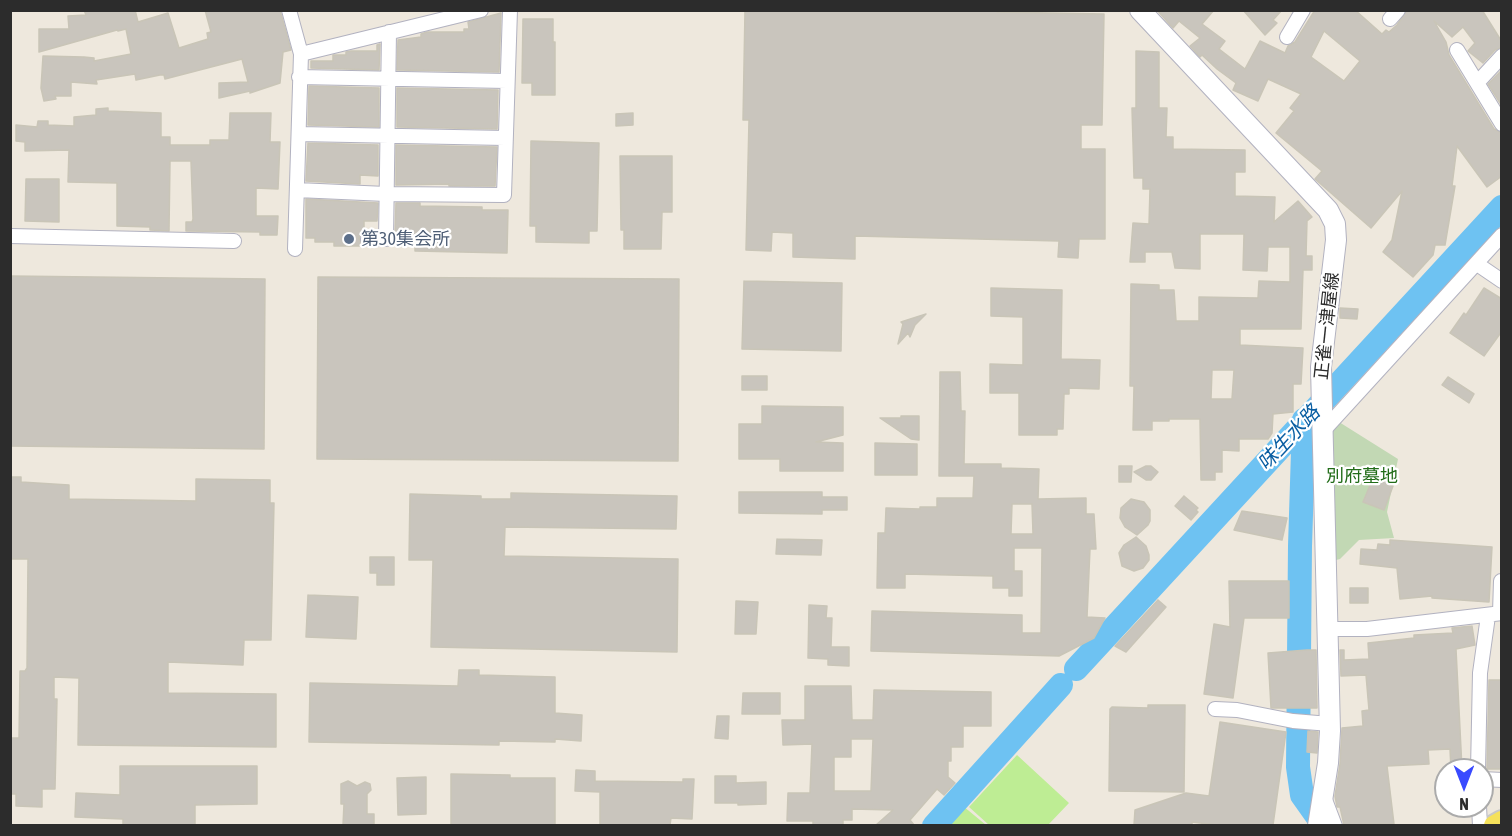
<!DOCTYPE html>
<html>
<head>
<meta charset="utf-8">
<style>
	body { margin:0 }
	#map { position:relative; width:1512px; height:836px; overflow:hidden; background:#eee8dd; font-family:"Asap Condensed",sans-serif }
	canvas { display:block }
	.frame { position:absolute; inset:0; border:12px solid #2c2c2c; pointer-events:none }
	.north { position:absolute; left:1434px; top:758px; width:60px; height:60px; box-sizing:border-box; background:#fff; border:2px solid #ababab; border-radius:50%; rotate:180deg; font-size:16px; font-weight:700; line-height:24px; text-align:center; color:#2c2c2c }
	.north::after { content:''; display:block; margin:auto; width:21px; height:27px; background:#394aff; clip-path:polygon(50% 0,100% 100%,50% 72%,0 100%) }
</style>
</head>
<body>
<div id="map">
<canvas width="1512" height="836"></canvas>
<div class="frame"></div>
<div class="north">N</div>
</div>
<script>
const c = document.querySelector('canvas').getContext('2d');
c.lineJoin = 'round';
function fill(path, color) { c.fillStyle = color; c.fill(path, 'evenodd'); }
const shape = rows => new Path2D(rows.map(r => 'M' + r).join(''));
function strokePath(path, color, width, dash) { c.strokeStyle = color; c.lineWidth = width; c.lineCap = dash ? 'butt' : 'round'; c.setLineDash(dash || []); c.stroke(path); }
function write(font, color, halo, rows, align = 'center') {
  c.font = font + ' "Asap Condensed","Noto Sans JP",sans-serif'; c.lineWidth = 4.5; c.setLineDash([]); c.textBaseline = 'middle'; c.strokeStyle = halo; c.fillStyle = color; for (const [text, x, y, turn = 0] of rows) {
    c.save(); c.translate(x, y); c.rotate((+turn || 0) * Math.PI / 180); c.textAlign = isNaN(turn) ? turn : align; if (halo) c.strokeText(text, 0, 0); c.fillText(text, 0, 0); c.restore();
  }
}
fill(shape([
	[1339,422,1398,459,1387,512,1394,538,1359,540,1340,559,1336,560,1332,554,1330,432]
]), '#c2d8b4');
fill(shape([
	[1017,755,1069,803,1048,825,989,825,969,807],
	[963,806,986,825,944,825]
]), '#beed94');
strokePath(shape([
	[1304,420,1300,546,1298,767,1302,795,1324,826],
	[1076,669,1502,207],
	[934,826,1061,685]
]), '#6ec2f2', 24);
const building = shape([
	[84,10,135,10,138,22,168,13,179,48,208,39,207,33,211,32,205,10,280,10,291,50,283,52,280,83,250,93,250,91,219,98,219,83,248,82,242,59,165,79,164,75,160,75,136,80,135,74,96,80,97,84,71,82,71,96,55,96,56,99,44,101,41,88,43,56,84,57,94,58,94,61,131,54,126,29,118,31,117,30,39,52,39,29,69,29,68,16,86,15,84,10],
	[745,10,997,10,997,12,1104,14,1102,125,1081,125,1081,149,1105,149,1105,239,1079,239,1078,258,1058,257,1059,241,855,236,855,259,793,257,793,233,772,232,771,251,746,250,749,120,743,120,745,10],
	[1157,10,1214,10,1202,24,1225,41,1219,49,1245,69,1260,41,1285,53,1288,46,1295,42,1315,10,1355,10,1382,34,1386,30,1389,32,1397,25,1407,10,1482,10,1502,42,1502,47,1495,50,1483,63,1468,51,1475,43,1463,27,1452,37,1434,21,1446,42,1449,55,1494,129,1502,133,1502,176,1487,187,1457,146,1452,186,1455,186,1445,245,1435,245,1433,255,1413,277,1383,252,1392,240,1402,191,1371,228,1315,179,1322,171,1276,133,1294,111,1290,108,1301,94,1268,79,1258,101,1233,90,1236,83,1217,69,1202,55,1200,57,1190,46,1200,38,1179,21,1173,28,1157,10],
	[1324,31,1360,61,1344,81,1311,57,1324,31],
	[1243,10,1282,10,1273,20,1277,23,1265,35,1243,10],
	[501,13,499,72,397,70,398,40,421,37,421,34,427,32,464,32,464,29,469,29,468,22,501,13],
	[523,19,553,19,553,42,555,42,555,95,532,95,532,83,522,83,523,19],
	[380,44,379,70,311,68,311,61,333,61,333,55,346,55,346,52,351,51,377,51,377,45,380,44],
	[1136,51,1159,52,1159,108,1167,108,1166,137,1173,137,1173,149,1245,150,1245,172,1235,172,1235,196,1275,197,1274,222,1298,201,1312,217,1307,221,1306,256,1312,256,1312,270,1303,270,1301,329,1240,329,1240,345,1303,348,1301,384,1293,384,1293,412,1273,414,1272,433,1268,439,1239,439,1239,451,1222,450,1222,472,1215,472,1215,480,1201,480,1200,419,1169,419,1169,421,1152,421,1152,430,1133,430,1134,386,1130,386,1131,284,1159,285,1159,290,1174,290,1176,321,1199,321,1199,297,1258,298,1259,281,1290,282,1290,247,1268,247,1267,271,1243,270,1244,234,1200,234,1200,269,1175,268,1172,252,1145,252,1145,262,1130,262,1133,223,1149,224,1150,189,1143,189,1143,178,1134,178,1132,108,1136,108,1136,51],
	[1212,370,1234,370,1232,399,1211,399,1212,370],
	[1502,70,1502,106,1488,84,1502,70],
	[309,86,379,88,379,127,308,125,309,86],
	[397,88,498,90,497,129,397,127,397,88],
	[108,108,108,111,161,113,161,137,170,137,170,145,210,145,210,140,229,140,230,113,271,113,270,142,280,142,278,189,256,188,256,216,278,216,277,235,260,235,260,232,186,231,186,222,192,222,193,219,191,161,170,161,169,231,150,230,150,227,117,226,117,183,68,182,69,150,25,151,25,142,16,141,16,125,37,127,38,121,48,121,48,125,74,126,74,117,96,115,96,109,108,108],
	[633,113,633,125,616,126,616,114,633,113],
	[531,141,599,143,597,231,589,231,589,243,536,242,536,226,530,226,531,141],
	[308,143,378,145,378,176,360,175,360,184,306,181,308,143],
	[396,145,497,147,495,186,449,186,449,184,396,185,396,145],
	[620,156,672,156,672,212,662,212,661,249,624,249,624,230,621,230,620,156],
	[26,179,59,179,59,222,25,221,26,179],
	[306,199,378,203,377,221,364,221,364,231,359,238,363,246,334,246,334,242,315,242,315,238,306,238,306,199],
	[396,203,420,203,420,206,482,207,482,210,508,210,507,253,415,251,415,237,395,237,396,203],
	[10,276,265,279,264,449,10,446,10,276],
	[318,277,679,279,678,461,317,459,318,277],
	[744,281,842,283,841,351,742,349,744,281],
	[991,288,1062,290,1061,359,1100,360,1099,389,1069,388,1069,394,1064,394,1063,429,1057,429,1057,435,1019,435,1019,393,990,393,990,364,1023,365,1023,317,991,316,991,288],
	[1484,288,1502,299,1502,331,1484,356,1450,333,1464,313,1466,315,1484,288],
	[1340,308,1358,309,1357,319,1340,318,1340,308],
	[926,314,915,325,910,337,908,333,898,344,903,324,901,322,926,314],
	[940,372,960,372,961,411,965,411,964,464,1001,464,1001,468,1039,469,1038,499,1086,498,1086,514,1094,514,1096,549,1090,549,1087,617,1105,618,1094,638,1059,656,871,651,872,611,1022,615,1022,633,1041,633,1042,548,1014,548,1014,571,1022,571,1022,596,1009,596,1009,588,993,588,993,576,905,574,905,588,877,588,878,533,885,533,886,508,920,509,920,507,937,507,937,498,973,498,974,476,939,476,940,372],
	[1012,504,1032,504,1033,534,1011,534,1012,504],
	[742,376,767,376,767,390,742,390,742,376],
	[1448,377,1474,394,1469,403,1442,385,1448,377],
	[762,406,843,407,843,435,816,442,843,443,843,471,780,471,780,459,739,459,739,424,762,424,762,406],
	[901,416,919,416,919,440,911,439,880,418,901,418,901,416],
	[875,443,917,444,917,475,875,475,875,443],
	[1119,466,1132,466,1131,482,1119,482,1119,466],
	[1146,466,1151,466,1158,472,1151,480,1146,480,1134,472,1146,466],
	[1384,469,1394,473,1389,485,1393,486,1384,510,1363,502,1373,478,1379,481,1384,469],
	[10,477,21,477,21,482,69,485,69,499,196,501,196,479,270,480,270,503,274,503,271,640,244,640,243,665,168,662,168,693,276,694,276,747,78,745,79,678,54,677,54,699,57,699,55,789,42,789,42,807,16,806,16,794,10,794,10,738,19,738,20,671,25,671,27,668,28,559,10,559,10,477],
	[739,492,822,492,822,497,847,497,847,510,822,510,822,514,739,513,739,492],
	[511,493,677,496,676,529,505,527,504,556,678,559,677,652,431,647,433,560,409,560,410,494,481,496,481,499,511,499,511,493],
	[1184,496,1198,508,1196,510,1198,512,1191,520,1175,506,1184,496],
	[1131,499,1144,502,1150,510,1150,521,1148,525,1137,535,1125,527,1120,518,1121,508,1131,499],
	[1242,511,1287,518,1282,540,1234,530,1242,511],
	[1136,537,1146,546,1149,555,1149,560,1143,568,1134,571,1122,566,1119,553,1124,545,1136,537],
	[777,539,822,540,821,555,776,554,777,539],
	[1390,540,1492,547,1489,602,1432,598,1432,596,1400,599,1397,568,1360,564,1361,549,1377,550,1378,544,1390,545,1390,540],
	[370,557,394,557,394,585,377,585,377,573,370,573,370,557],
	[1229,581,1289,581,1289,618,1244,618,1233,698,1204,694,1214,624,1230,627,1229,581],
	[1350,588,1368,588,1368,603,1350,603,1350,588],
	[308,595,358,597,356,639,306,637,308,595],
	[1158,600,1166,607,1126,652,1115,646,1158,600],
	[736,601,758,602,756,634,735,634,736,601],
	[809,605,827,606,826,618,832,618,831,647,849,647,849,666,828,665,828,659,808,658,809,605],
	[1472,626,1475,645,1456,649,1462,769,1451,770,1450,749,1428,750,1429,764,1387,766,1394,824,1344,825,1340,807,1337,807,1335,796,1340,764,1342,728,1363,726,1362,711,1369,710,1366,675,1341,676,1340,650,1344,650,1344,660,1369,659,1368,643,1414,638,1414,635,1453,633,1452,628,1472,626],
	[1307,650,1316,650,1317,708,1271,708,1268,653,1307,650],
	[459,670,479,670,479,675,555,677,555,713,582,715,581,741,555,739,555,742,499,741,499,745,309,742,310,683,458,686,459,670],
	[1489,680,1502,680,1502,769,1487,769,1489,680],
	[805,686,851,686,852,720,873,720,874,690,991,692,991,726,963,726,963,747,951,747,951,761,948,761,948,777,955,783,944,795,937,789,910,820,914,825,876,825,893,810,852,809,852,820,843,820,843,825,813,825,813,821,787,821,788,793,810,793,812,744,783,745,782,720,805,720,805,686],
	[851,739,873,739,871,791,834,791,834,757,851,757,851,739],
	[743,693,780,693,780,714,742,714,743,693],
	[1148,705,1185,705,1184,792,1109,791,1110,709,1112,707,1148,708,1148,705],
	[717,716,729,716,728,739,715,738,717,716],
	[1220,722,1286,732,1273,825,1216,825,1192,822,1192,825,1134,825,1135,810,1186,793,1209,796,1220,722],
	[1308,731,1318,732,1317,753,1307,752,1308,731],
	[120,766,257,766,257,804,195,805,195,825,123,825,123,819,75,817,76,793,120,795,120,766],
	[576,770,595,771,595,781,683,782,683,779,694,779,692,819,671,818,670,825,600,825,600,792,575,791,576,770],
	[451,774,510,775,510,778,555,778,555,825,451,825,451,774],
	[715,776,736,776,736,783,766,782,766,804,738,805,738,803,715,803,715,776],
	[426,777,426,814,398,815,397,778,426,777],
	[348,781,357,786,365,782,370,784,371,790,367,794,367,814,374,814,374,825,343,825,344,804,341,804,341,784,348,781]
]);
fill(building, '#c9c5bd');
strokePath(building, '#c9c5b7', 1.5);
const minor = shape([
	[289,10,301,54,295,249],
	[1390,19,1398,10],
	[1287,37,1303,10],
	[1457,50,1502,124],
	[301,54,481,10],
	[299,77,507,81],
	[1477,83,1502,56],
	[299,134,505,138],
	[297,190,386,194,504,195,510,10],
	[10,236,234,241],
	[368,239,386,239,389,32],
	[1477,264,1502,281],
	[1323,431,1502,235],
	[1500,613,1501,581],
	[1328,629,1367,629,1502,613],
	[1215,709,1237,710,1293,721,1330,724],
	[1478,770,1480,673,1488,616],
	[1482,779,1502,780],
	[1324,797,1335,826],
	[1479,806,1480,826]
]);
const secondary = shape([
	[1140,10,1328,210,1335,224,1336,240,1321,367,1330,731,1328,763,1318,826]
]);
const primary = shape([
	[1495,826,1502,822]
]);
strokePath(minor, '#b2b2c0', 16);
strokePath(secondary, '#b2b2c0', 22);
strokePath(primary, '#c8c8c8', 26);
strokePath(minor, '#fff', 14);
strokePath(secondary, '#fff', 20);
strokePath(primary, '#f5e15b', 22);
for (const [x, y, r, color] of [
	[349,239,6,"#5c6f8a"]
]) { const dot = new Path2D(); dot.arc(x, y, r, 0, 2 * Math.PI); c.fillStyle = color; c.fill(dot); strokePath(dot, '#fff', 2); }
write('18px', '#4e5e75', '#fff', [
	["第30集会所",361,239]
], 'left');
write('18px', '#2c2c2c', '#fff', [
	["正雀一津屋線",1327,326,-84]
]);
write('18px', '#216c18', '#fff', [
	["別府墓地",1362,476]
]);
write('italic 20px', '#095ea2', '#fff', [
	["味生水路",1289,438,-47]
]);
</script>
</body>
</html>
